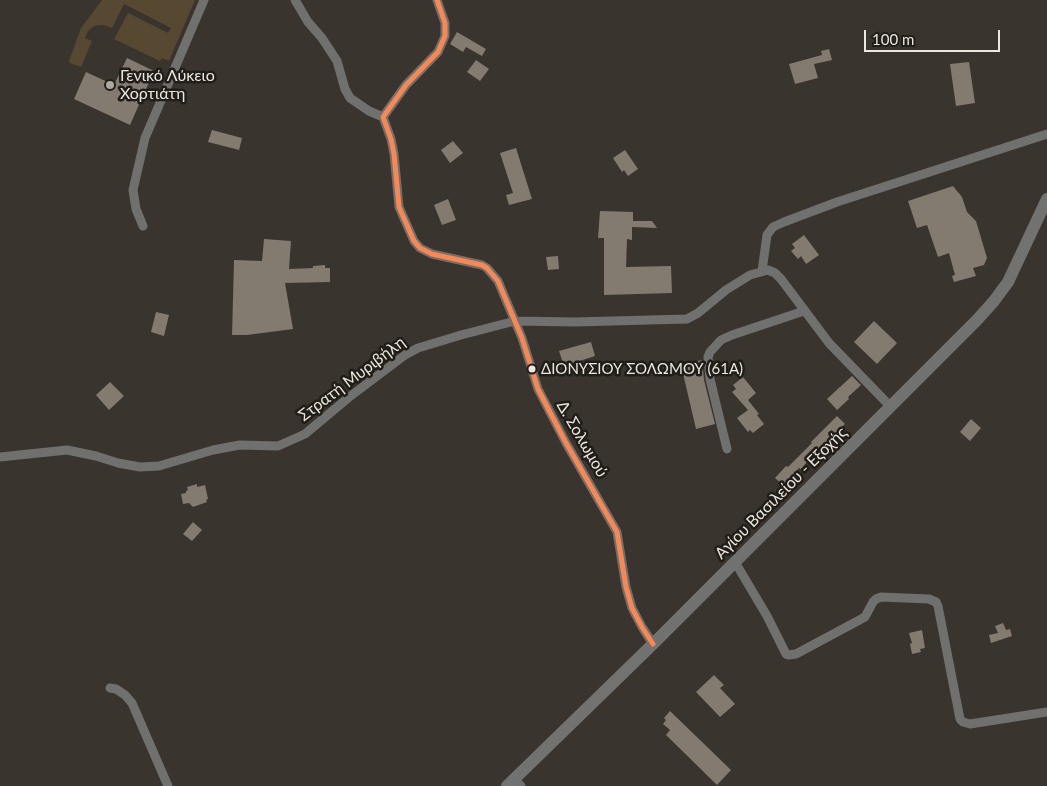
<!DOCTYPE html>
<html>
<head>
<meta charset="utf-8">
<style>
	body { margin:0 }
	#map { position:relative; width:1047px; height:786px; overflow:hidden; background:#39342e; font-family:Lato,sans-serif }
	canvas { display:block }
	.scale { position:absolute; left:864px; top:30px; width:136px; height:22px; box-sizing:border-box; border:2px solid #ebe6de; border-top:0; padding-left:6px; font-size:15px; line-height:18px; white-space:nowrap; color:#ebe6de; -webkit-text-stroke:4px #211d18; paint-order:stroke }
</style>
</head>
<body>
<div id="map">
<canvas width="1047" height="786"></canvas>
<div class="scale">100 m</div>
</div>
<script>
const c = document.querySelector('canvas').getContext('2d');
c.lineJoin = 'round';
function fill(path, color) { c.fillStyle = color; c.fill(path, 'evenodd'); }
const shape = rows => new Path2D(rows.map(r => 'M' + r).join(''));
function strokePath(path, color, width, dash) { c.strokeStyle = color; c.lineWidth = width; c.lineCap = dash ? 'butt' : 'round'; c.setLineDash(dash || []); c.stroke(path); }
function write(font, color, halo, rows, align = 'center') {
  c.font = font + ' Lato,sans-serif'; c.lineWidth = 5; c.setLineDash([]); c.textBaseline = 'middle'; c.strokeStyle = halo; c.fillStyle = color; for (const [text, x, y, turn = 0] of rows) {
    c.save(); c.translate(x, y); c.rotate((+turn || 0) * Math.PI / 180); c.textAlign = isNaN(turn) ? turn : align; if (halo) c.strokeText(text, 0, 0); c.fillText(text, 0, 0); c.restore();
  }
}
fill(shape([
	[102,0,195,0,169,61,162,58,160,61,114,39,128,13,168,33,171,28,124,4,112,28,104,25,99,25,94,26,88,31,85,38,92,41,81,67,70,63,69,61,81,28]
]), '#564831');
fill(shape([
	[457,32,486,49,482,56,466,47,463,52,450,44],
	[829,49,832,60,814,64,818,78,795,84,789,64,822,55,821,51],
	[127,58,154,71,130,125,74,99,86,72,114,85],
	[476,60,489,69,480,81,467,72],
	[969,62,975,103,956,106,950,64],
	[212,130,242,138,239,150,208,142],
	[453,141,463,153,450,163,441,150],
	[516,148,532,199,509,205,506,195,513,193,500,153],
	[625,150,638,169,628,176,624,170,622,172,613,158],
	[953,186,962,197,967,212,976,221,987,258,984,265,973,268,976,276,954,282,952,276,955,275,949,253,938,257,927,225,917,228,908,201],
	[448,199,456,220,442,225,434,205],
	[600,211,633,212,633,221,652,221,657,228,632,227,632,240,627,239,626,267,671,266,672,293,604,295,604,238,598,238],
	[804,235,819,255,806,264,801,256,798,259,791,251,795,248,792,244],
	[264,239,291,241,289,269,313,268,313,266,325,265,325,268,330,268,330,282,285,283,293,329,247,335,232,335,234,260,262,261],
	[558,256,559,269,548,270,546,257],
	[156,312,169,315,164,336,151,332],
	[874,321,897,343,877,364,854,342],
	[591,342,595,356,564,366,559,351],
	[702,360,704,380,715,424,696,429,681,365],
	[852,376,861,385,848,397,849,399,837,410,827,399],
	[743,377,756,393,748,400,759,414,757,415,764,424,753,433,750,430,748,432,737,418,748,410,732,392,736,389,733,385],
	[110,382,124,396,109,410,96,395],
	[837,416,845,424,812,456,801,469,799,468,783,485,775,478,786,466,788,467,812,443,811,442],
	[971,419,981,428,970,441,960,432],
	[197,484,197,487,205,485,208,499,206,500,207,502,193,507,189,503,183,504,181,494,186,493,186,491,188,490,187,487],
	[193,522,202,530,192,541,183,534],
	[1003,623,1006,630,1010,629,1012,636,991,643,989,635,998,633,995,626],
	[922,630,925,648,920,649,921,652,912,654,910,644,912,643,909,633],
	[714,675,724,685,720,688,735,704,720,717,696,692],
	[670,711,731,770,717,785,666,735,670,730,663,724,666,720,664,718]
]), '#837b70');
strokePath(shape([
	[295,0,308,22,322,38,337,61,345,89,350,98,369,111,383,117],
	[437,0,445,23,445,36,438,52,406,85,383,117,391,139,394,154,399,207,414,241,420,248,432,254,482,265,487,268,498,281,522,338,538,389,566,443,617,532,626,587,632,608,642,627,653,644],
	[143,226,136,209,133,190,145,138,204,0],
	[762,271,767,235,773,227,784,222,837,202,1047,134],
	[727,449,710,379,708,357,710,352,721,340,732,335,804,311],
	[0,457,67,450,96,456,118,463,140,467,159,466,213,450,240,445,278,446,305,434,348,398,405,355,418,348,461,335,515,321,575,322,687,319,698,313,726,290,750,275,768,270,775,273,781,279,829,343,890,406],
	[735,562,767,616,786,654,788,655,796,654,865,617,873,602,876,599,881,597,929,599,936,602,938,606,960,719,963,722,970,724,1047,712],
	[110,688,116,689,125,695,132,703,168,786],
	[514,779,521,786]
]), '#70706f', 9);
strokePath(shape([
	[507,786,653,644,977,320,994,301,1008,282,1047,199]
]), '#727270', 12);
strokePath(shape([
	[437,0,445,23,445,36,438,52,406,85,383,117,391,139,394,154,399,207,414,241,420,248,432,254,482,265,487,268,498,281,522,338,538,389,566,443,617,532,626,587,632,608,642,627,653,644]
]), '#f88751', 5);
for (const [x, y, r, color] of [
	[110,85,5,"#ada8a0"],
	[532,369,4.5,"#ebe6de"]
]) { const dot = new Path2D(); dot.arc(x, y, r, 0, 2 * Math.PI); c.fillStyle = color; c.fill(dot); strokePath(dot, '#211d18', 2); }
write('15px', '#ebe6de', '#211d18', [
	["ΔΙΟΝΥΣΙΟΥ ΣΟΛΩΜΟΥ (61Α)",541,369]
], 'left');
write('16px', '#ebe6de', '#211d18', [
	["Γενικό Λύκειο",120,76],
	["Χορτιάτη",120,94]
], 'left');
write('16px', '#ebe6de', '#211d18', [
	["Στρατή Μυριβήλη",352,379,-37],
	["Δ. Σολωμού",582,439,60],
	["Αγίου Βασιλείου - Εξοχής",781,493,-45]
]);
</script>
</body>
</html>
